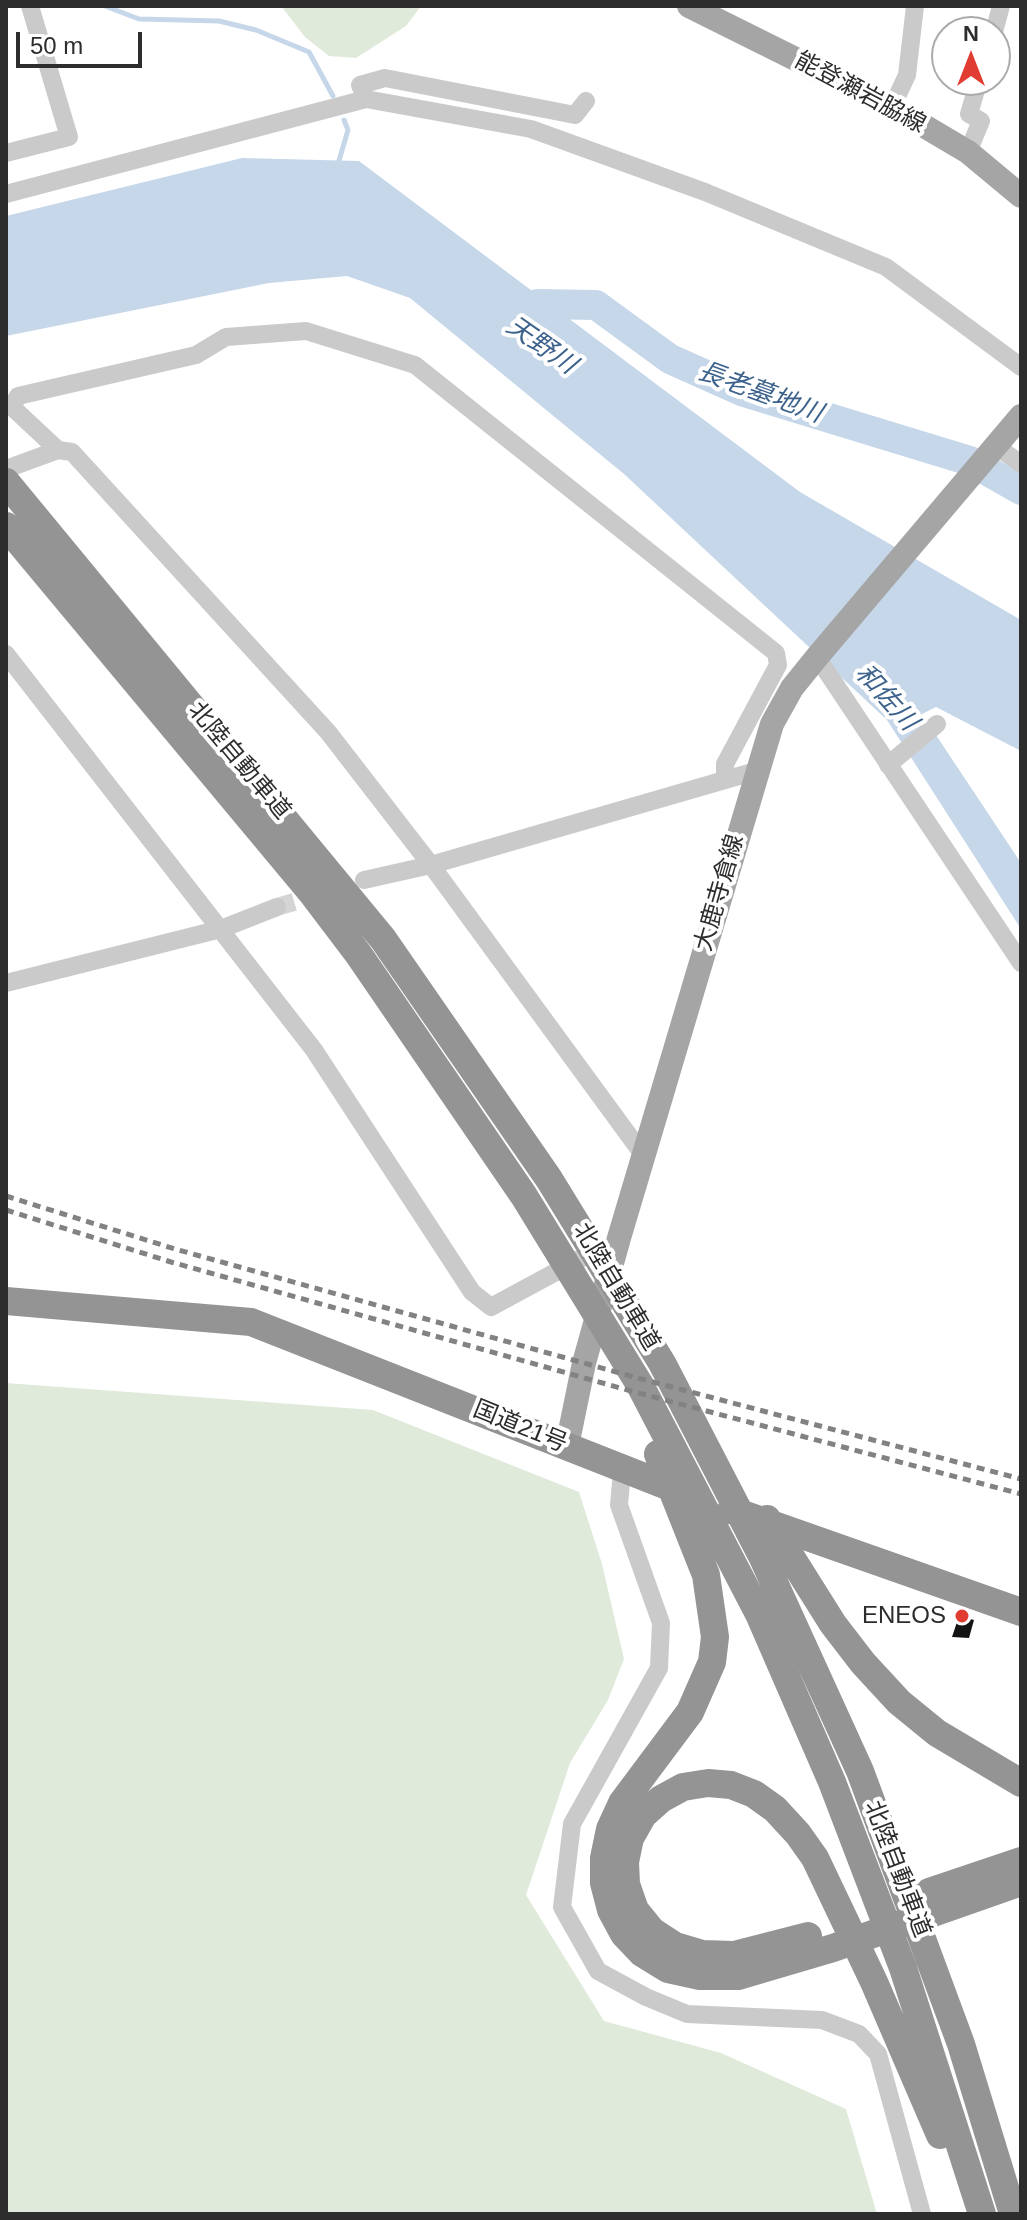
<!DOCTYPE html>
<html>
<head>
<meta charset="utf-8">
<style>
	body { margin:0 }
	#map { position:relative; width:1027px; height:2220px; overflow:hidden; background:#fff; font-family:Arial,sans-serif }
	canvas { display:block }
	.frame { position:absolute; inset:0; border:8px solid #2d2d2d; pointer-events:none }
	.north { position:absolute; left:931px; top:16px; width:80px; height:80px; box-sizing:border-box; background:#fff; border:2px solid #ababab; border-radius:50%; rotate:0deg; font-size:22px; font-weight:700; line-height:32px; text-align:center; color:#2d2d2d }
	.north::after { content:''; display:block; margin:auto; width:28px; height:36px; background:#e13c31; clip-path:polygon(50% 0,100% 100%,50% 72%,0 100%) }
	.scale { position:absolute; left:16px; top:32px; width:126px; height:36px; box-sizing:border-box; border:4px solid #2d2d2d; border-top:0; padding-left:10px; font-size:24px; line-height:28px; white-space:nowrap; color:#2d2d2d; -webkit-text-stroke:6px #fff; paint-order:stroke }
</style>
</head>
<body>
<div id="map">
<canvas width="1027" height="2220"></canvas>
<div class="frame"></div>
<div class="north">N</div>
<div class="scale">50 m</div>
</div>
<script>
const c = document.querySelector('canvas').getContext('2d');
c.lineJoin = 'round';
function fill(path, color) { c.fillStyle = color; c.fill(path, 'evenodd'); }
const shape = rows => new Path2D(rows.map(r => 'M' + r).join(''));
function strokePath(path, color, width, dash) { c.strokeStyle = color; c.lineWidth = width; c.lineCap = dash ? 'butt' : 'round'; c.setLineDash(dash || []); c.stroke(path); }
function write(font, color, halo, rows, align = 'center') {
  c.font = font + ' Arial,"Noto Sans JP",sans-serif'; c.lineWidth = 8; c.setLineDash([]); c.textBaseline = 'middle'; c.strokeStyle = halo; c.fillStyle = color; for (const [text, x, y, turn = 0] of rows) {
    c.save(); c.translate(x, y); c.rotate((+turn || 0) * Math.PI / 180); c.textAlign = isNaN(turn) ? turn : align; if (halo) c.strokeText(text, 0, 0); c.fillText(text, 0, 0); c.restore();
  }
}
fill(shape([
	[281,6,421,6,406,26,356,58,329,56,305,37],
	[6,1383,373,1410,579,1492,602,1564,624,1659,608,1700,570,1763,526,1895,604,2021,721,2053,846,2109,877,2214,6,2214]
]), '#e0eada');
fill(shape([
	[242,158,359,161,800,492,1021,620,1021,751,936,707,922,714,1021,863,1021,929,887,720,624,474,410,298,347,276,269,283,6,336,6,216]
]), '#c6d7ea');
strokePath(shape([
	[105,6,139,19,219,21,256,30,309,52,333,96],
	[338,164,348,130,344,120]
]), '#c6d7ea', 5);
strokePath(shape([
	[516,322,538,304,596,305,670,359,744,392,970,461,1021,490]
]), '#c6d7ea', 30);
fill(shape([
	[959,1616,974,1620,969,1638,952,1637]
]), '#141414');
strokePath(shape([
	[277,907,320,894]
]), '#d5d5d5', 18, [18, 9]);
strokePath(shape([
	[994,32,1001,6],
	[366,99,360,85,385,78,575,115,586,101],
	[892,107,907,75,915,6],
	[968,152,981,121,969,114,979,80],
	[6,153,69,137,30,6],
	[6,194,366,99,531,129,705,192,886,267,1021,367],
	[996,446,1021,464],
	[58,450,72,452,328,732,431,865,644,1156],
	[6,469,58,450,12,407,18,396,196,355,226,337,306,331,415,365,776,653,778,665,725,764,725,779],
	[6,654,314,1050,472,1292,491,1307,602,1247],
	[817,657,1021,963],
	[888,765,937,724],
	[364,880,431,865,756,771],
	[6,983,221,929,277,907],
	[622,1471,619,1505,661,1623,659,1668,572,1824,562,1907,598,1971,646,1997,687,2014,822,2020,859,2034,878,2054,922,2214]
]), '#cacaca', 18);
strokePath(shape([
	[689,6,892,107,968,152,1021,196],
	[567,1446,584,1363,619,1238,772,724,792,688,817,657,1021,416]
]), '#a5a5a5', 24);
strokePath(shape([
	[6,482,383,939,549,1179,662,1363,762,1556,860,1771,961,2044,1013,2214],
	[6,526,312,893,359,955,524,1196,640,1385,759,1614,832,1782,903,1968,982,2214],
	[6,1301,251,1322,685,1493],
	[658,1454,706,1575,715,1637,712,1662,690,1712,622,1803,610,1829,604,1858,604,1883,611,1910,624,1934,642,1953,668,1969,700,1976,738,1976,833,1948,1021,1882],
	[731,1510,1021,1612],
	[767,1519,833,1624,863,1663,899,1702,937,1733,1021,1783],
	[929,1892,1021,1861],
	[808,1936,734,1955,702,1954,675,1946,652,1931,635,1910,626,1884,625,1862,630,1838,643,1815,661,1799,683,1787,708,1783,731,1785,754,1794,775,1809,798,1834,815,1858,874,1982,940,2135]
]), '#949494', 28);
strokePath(shape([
	[6,1196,175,1249,634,1377,1021,1479],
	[6,1210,171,1262,631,1391,1021,1494]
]), '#828282', 5, [8, 6]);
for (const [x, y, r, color] of [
	[962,1616,8,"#e13c31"]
]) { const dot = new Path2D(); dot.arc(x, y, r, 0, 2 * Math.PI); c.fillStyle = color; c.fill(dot); strokePath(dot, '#fff', 3); }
write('24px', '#2d2d2d', '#fff', [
	["能登瀬岩脇線",860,93,28],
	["北陸自動車道",239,761,50],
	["大鹿寺倉線",720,893,-74],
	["北陸自動車道",616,1287,59],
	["国道21号",520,1427,22],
	["北陸自動車道",897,1869,69]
]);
write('24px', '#2d2d2d', '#fff', [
	["ENEOS",946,1616]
], 'right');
write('italic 26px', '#3d638c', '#fff', [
	["天野川",541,346,35],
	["長老墓地川",760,393,20],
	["和佐川",886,698,48]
]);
</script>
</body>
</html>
